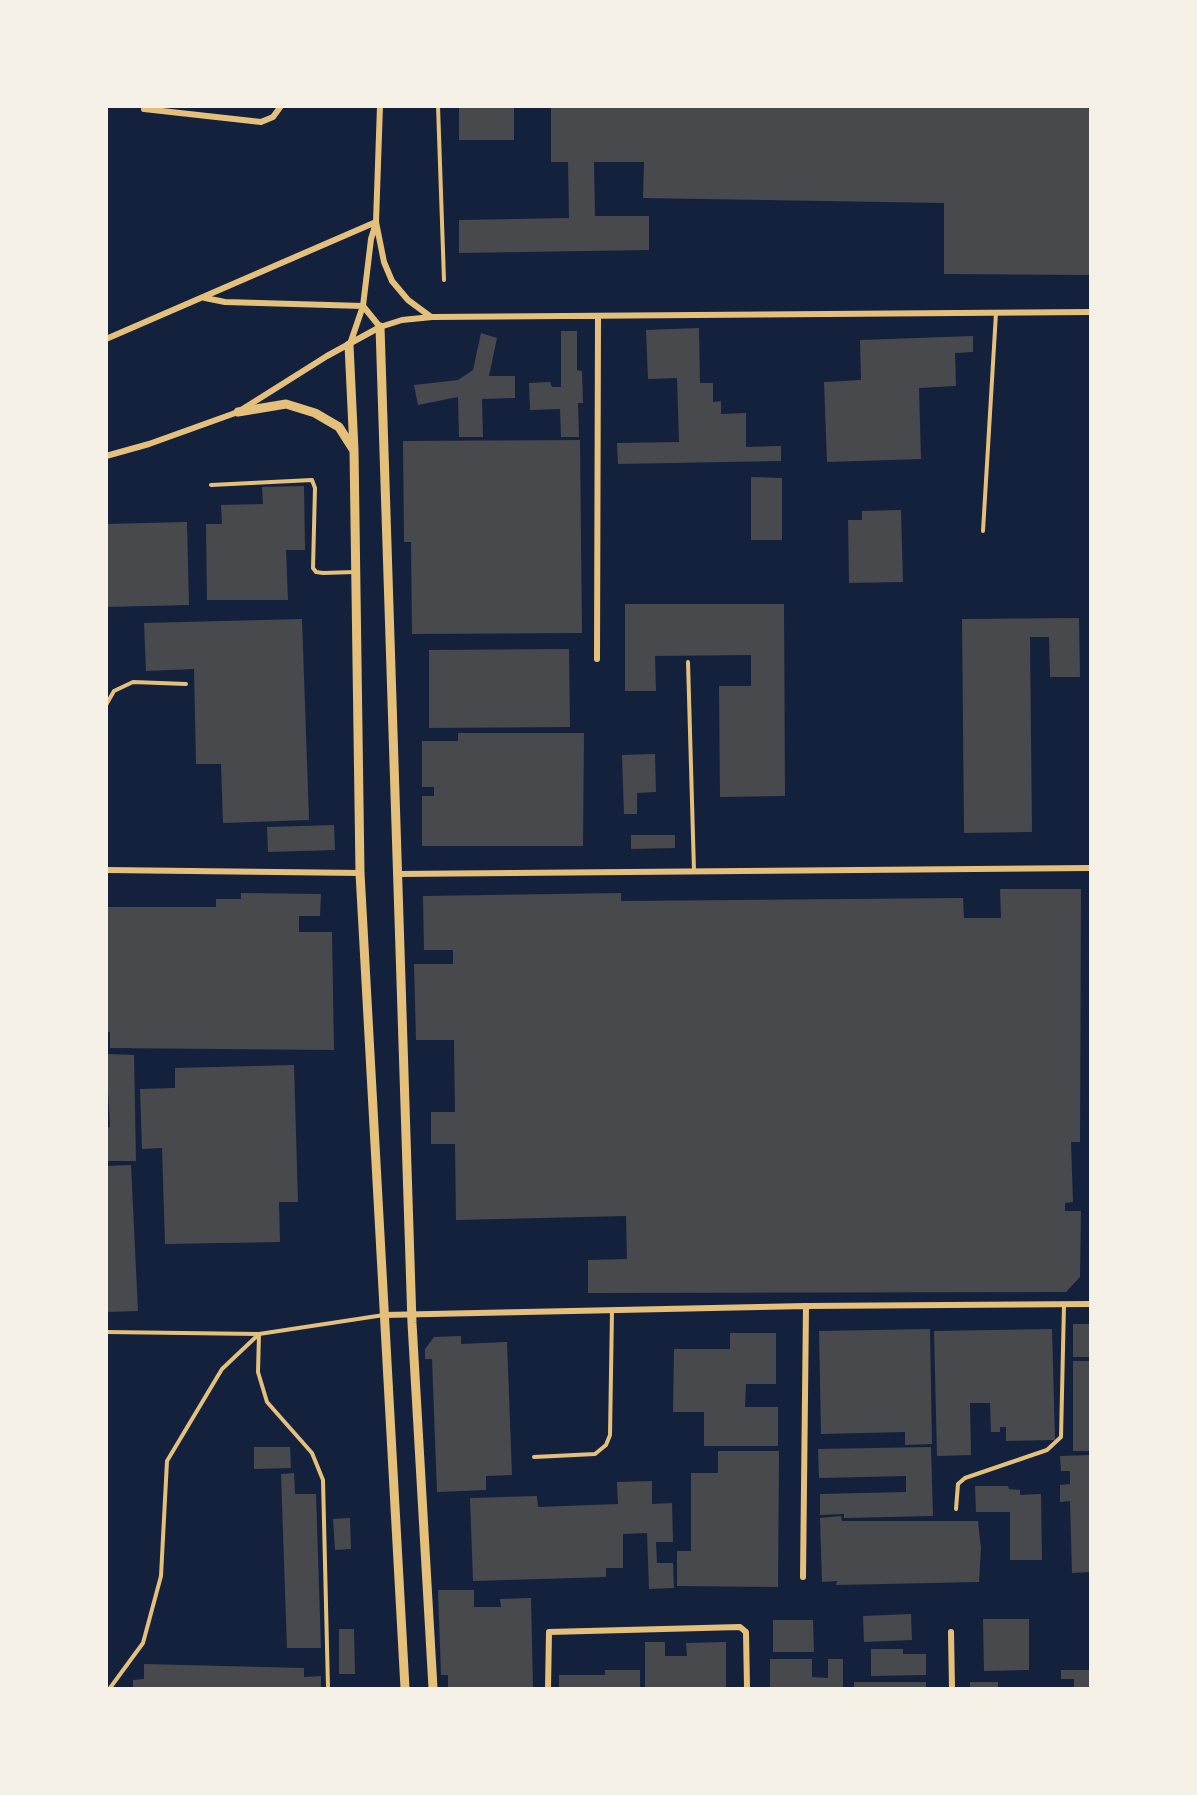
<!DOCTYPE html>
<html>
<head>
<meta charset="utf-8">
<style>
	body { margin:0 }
	#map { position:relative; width:1197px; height:1795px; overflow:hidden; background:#14213d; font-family:"Zilla Slab",serif }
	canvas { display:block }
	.frame { position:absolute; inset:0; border:108px solid #f6f1e7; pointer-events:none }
</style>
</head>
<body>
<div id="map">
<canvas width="1197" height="1795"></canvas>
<div class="frame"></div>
</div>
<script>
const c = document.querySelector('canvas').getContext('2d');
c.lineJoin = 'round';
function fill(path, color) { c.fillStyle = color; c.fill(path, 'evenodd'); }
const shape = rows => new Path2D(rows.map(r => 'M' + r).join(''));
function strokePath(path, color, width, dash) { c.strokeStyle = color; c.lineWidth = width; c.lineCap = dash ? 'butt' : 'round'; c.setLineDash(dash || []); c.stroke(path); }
fill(shape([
	[459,106,514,106,514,140,459,140],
	[551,106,1090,106,1090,275,944,274,944,203,643,198,644,162,594,162,595,216,649,216,649,250,459,253,459,220,569,218,568,162,551,162],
	[699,328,700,383,713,383,713,402,721,401,721,414,746,413,746,447,781,446,781,461,618,464,617,443,679,442,677,378,648,379,646,330],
	[561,331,577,331,577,370,582,371,583,403,578,403,579,437,561,437,560,409,530,410,529,383,550,382,552,387,561,387],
	[481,333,497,338,489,376,515,376,515,398,482,399,483,437,459,437,458,397,418,405,414,385,458,380,473,370],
	[973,336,973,352,955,353,956,386,919,388,921,459,827,462,824,382,861,380,860,340],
	[580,440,582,633,412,634,411,542,404,542,403,441],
	[751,477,782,478,782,540,751,540],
	[304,486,305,550,286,550,288,600,207,600,206,524,222,524,221,505,263,504,262,487],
	[901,510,903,582,849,583,848,520,862,520,862,511],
	[187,522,189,605,106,607,106,524],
	[625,604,784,604,785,796,720,797,719,686,751,686,751,655,655,656,656,691,625,691],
	[1079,618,1080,677,1050,677,1049,637,1030,637,1032,832,964,833,962,619],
	[302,619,309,820,223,823,221,764,196,764,194,669,146,671,144,623],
	[569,649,570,727,429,728,429,650],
	[458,733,584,733,583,846,422,846,422,796,434,796,434,787,422,787,422,741,458,741],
	[655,754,656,792,637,793,637,814,624,814,622,755],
	[334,825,335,850,268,852,267,827],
	[631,835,675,835,675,848,631,849],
	[1000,889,1081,889,1080,1142,1071,1142,1073,1202,1065,1203,1065,1211,1081,1211,1080,1277,1066,1292,588,1293,588,1260,627,1259,626,1216,456,1220,455,1144,431,1144,431,1112,455,1112,454,1040,416,1040,414,964,453,964,453,950,424,950,423,896,621,893,621,901,963,898,964,918,1001,918],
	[241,893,321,894,320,916,299,916,299,932,332,932,334,1050,110,1048,110,1032,106,1032,106,907,216,907,216,899,241,899],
	[106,1054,134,1055,136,1161,106,1161,106,1128,110,1127],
	[294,1065,298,1202,279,1202,280,1242,165,1244,162,1148,142,1149,140,1089,175,1088,175,1068],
	[131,1165,138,1311,106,1312,106,1166],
	[1073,1324,1090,1324,1090,1357,1073,1357],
	[930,1329,932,1444,905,1445,905,1432,821,1434,819,1331],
	[1052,1329,1055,1440,1006,1441,1006,1427,1000,1427,1000,1432,991,1432,990,1403,970,1403,971,1455,937,1456,934,1331],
	[730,1333,776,1333,776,1384,746,1384,745,1407,778,1407,778,1446,704,1446,704,1412,673,1412,674,1349,730,1349],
	[461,1336,461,1344,507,1342,512,1475,486,1476,486,1490,437,1492,432,1359,425,1359,425,1349,434,1337],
	[1073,1361,1090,1361,1090,1451,1073,1451],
	[254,1447,290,1447,291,1468,254,1469],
	[931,1447,933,1516,844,1518,844,1514,820,1515,820,1494,906,1492,906,1476,819,1478,818,1449],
	[718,1451,779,1451,778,1587,677,1586,677,1551,691,1551,691,1473,718,1473],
	[1090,1455,1090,1572,1072,1573,1070,1501,1060,1502,1060,1485,1070,1484,1070,1471,1061,1471,1060,1456],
	[294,1473,295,1494,316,1494,321,1648,287,1648,281,1474],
	[652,1481,652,1504,672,1503,673,1542,656,1542,657,1563,673,1563,674,1588,649,1589,647,1533,623,1534,623,1568,606,1568,606,1577,473,1581,470,1498,537,1496,538,1507,618,1504,617,1482],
	[975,1486,1008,1486,1009,1489,1020,1490,1020,1495,1041,1494,1042,1560,1010,1560,1010,1512,976,1512],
	[841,1516,842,1521,978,1521,981,1549,979,1582,836,1585,837,1581,822,1582,820,1518],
	[350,1518,351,1549,335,1550,333,1519],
	[438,1590,474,1590,474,1607,501,1607,500,1599,531,1598,533,1688,448,1688,448,1675,441,1675],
	[911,1614,912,1640,864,1642,863,1616],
	[983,1619,1029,1619,1029,1670,984,1671],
	[773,1620,813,1620,814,1652,773,1652],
	[339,1629,354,1629,355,1674,339,1674],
	[645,1642,665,1642,665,1656,687,1656,686,1643,726,1642,726,1688,645,1688],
	[871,1649,903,1649,903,1654,926,1654,926,1675,871,1676],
	[770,1659,812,1659,812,1677,828,1678,828,1659,843,1659,843,1688,770,1688],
	[144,1664,304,1668,304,1677,321,1676,321,1688,133,1688,133,1680,144,1679],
	[605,1670,640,1670,640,1688,559,1688,559,1675,605,1675],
	[1061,1670,1090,1670,1090,1688,1074,1688,1074,1679,1061,1679],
	[854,1682,926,1682,926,1688,854,1688],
	[970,1682,998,1682,998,1688,970,1688]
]), '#48494c');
strokePath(shape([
	[438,106,444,280],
	[211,485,312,480,315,488,313,568,316,572,323,573,355,572],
	[983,531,996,313],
	[688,662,694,871],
	[106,705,114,691,133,682,186,684],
	[106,1332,259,1334,258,1372,267,1402,312,1453,323,1480,328,1688],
	[534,1457,595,1454,606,1445,610,1435,612,1311],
	[956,1509,958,1484,965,1478,1047,1450,1061,1437,1064,1305],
	[110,1688,143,1643,161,1576,167,1461,222,1369,259,1334,384,1315]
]), '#e5c07b', 4);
strokePath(shape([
	[380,106,376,222,384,262,392,281,408,300,431,317],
	[144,109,261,122,273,117,281,106],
	[205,298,225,302,363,306],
	[363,306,380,327],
	[106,339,376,222],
	[350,344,363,306,371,239,376,223],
	[106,456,149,444,238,412,327,356,380,327,402,320,432,317,1090,312],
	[597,659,598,316],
	[106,870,360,873],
	[397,874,1090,868],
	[384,1315,806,1306,1090,1304],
	[803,1577,806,1306],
	[951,1632,952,1688],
	[548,1688,549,1632,740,1627,746,1632,747,1688]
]), '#e5c07b', 6);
strokePath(shape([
	[380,327,412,1323,433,1688],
	[349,345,354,450,360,873,405,1688],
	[238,412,286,404,315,413,339,427,353,449]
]), '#e5c07b', 9);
</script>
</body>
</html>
